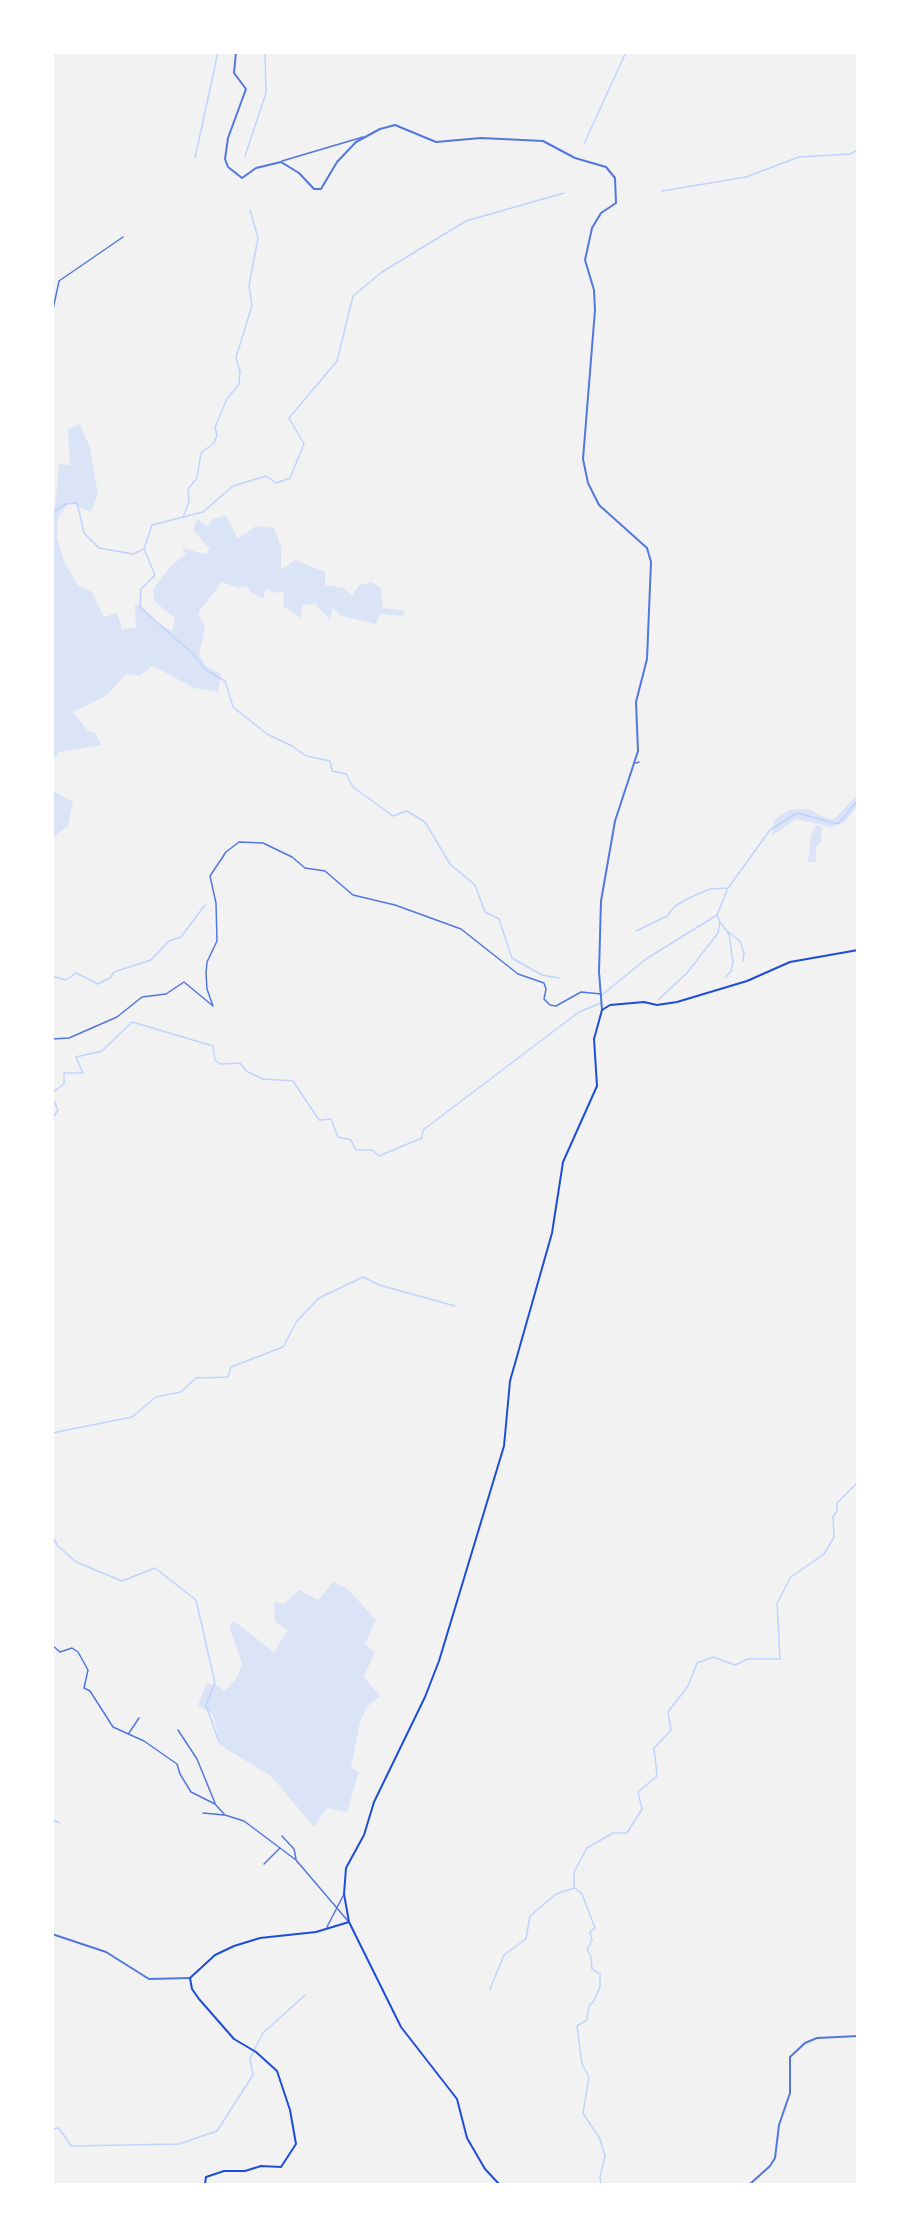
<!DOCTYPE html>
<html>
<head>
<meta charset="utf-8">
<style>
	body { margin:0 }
	#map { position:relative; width:910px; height:2237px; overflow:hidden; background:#f2f2f2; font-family:"Work Sans",sans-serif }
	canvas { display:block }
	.frame { position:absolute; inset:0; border:54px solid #fff; pointer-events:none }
</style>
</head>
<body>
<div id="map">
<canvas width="910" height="2237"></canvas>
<div class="frame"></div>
</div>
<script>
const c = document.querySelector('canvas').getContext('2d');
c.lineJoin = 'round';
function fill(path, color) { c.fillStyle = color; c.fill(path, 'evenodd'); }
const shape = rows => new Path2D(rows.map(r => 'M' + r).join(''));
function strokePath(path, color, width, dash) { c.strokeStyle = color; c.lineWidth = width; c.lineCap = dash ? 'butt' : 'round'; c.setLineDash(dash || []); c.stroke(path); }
fill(shape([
	[80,424,90,448,98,494,91,512,69,502,58,518,57,538,65,564,79,586,92,592,104,617,117,613,122,629,136,628,135,604,141,606,156,622,172,631,175,618,155,602,153,589,172,565,186,554,181,548,206,554,210,549,193,530,197,519,208,526,213,519,226,515,238,539,256,526,274,528,281,546,281,570,295,560,325,572,325,585,344,588,352,596,359,585,372,582,381,588,383,608,405,611,403,616,380,614,376,624,341,616,333,608,330,620,315,604,302,605,301,618,283,606,284,591,274,593,266,589,263,599,250,592,247,586,238,588,222,582,198,613,205,627,199,655,206,666,221,674,218,692,194,688,153,666,139,676,126,674,106,696,73,712,88,731,95,732,101,745,59,752,53,761,53,508,55,507,59,464,70,465,68,429],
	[52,790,73,802,68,826,53,837],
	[857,795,857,806,846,821,832,827,796,819,772,836,774,820,789,810,809,809,823,817,834,819],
	[816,825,822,826,821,842,816,847,816,862,808,862,811,835],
	[333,1582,348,1589,376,1620,365,1644,375,1652,364,1677,380,1696,367,1707,360,1722,351,1768,359,1772,347,1812,327,1808,314,1827,271,1776,220,1745,213,1715,198,1705,206,1684,217,1685,224,1691,235,1681,242,1664,229,1626,234,1621,274,1652,288,1630,275,1622,274,1602,284,1604,299,1590,318,1600]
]), '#dbe4f7');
strokePath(shape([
	[584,144,626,52],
	[245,156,266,93,265,52],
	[195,158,218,52],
	[662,191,746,177,799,157,850,154,858,150],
	[52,513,66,504,77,503,84,533,99,548,133,554,144,549,152,525,203,512,233,486,266,476,276,483,290,478,304,444,289,418,337,361,353,296,382,272,466,221,564,193],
	[183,517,189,502,188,489,197,478,201,453,214,443,217,435,215,427,227,399,239,384,240,372,236,357,252,306,249,285,258,238,250,210],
	[144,549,155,575,141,589,140,607,195,656,206,670,225,681,233,707,267,734,292,746,306,756,330,761,332,771,346,774,353,787,393,816,407,811,425,822,450,864,475,885,485,912,499,919,512,958,542,975,559,978],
	[721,923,729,934,733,962,731,971,726,977],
	[636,931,667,916,675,906,689,898,710,889,728,888],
	[727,931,740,941,744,953,743,961],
	[52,976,66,980,76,973,98,984,110,978,114,972,151,960,169,941,181,937,205,905],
	[602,995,646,959,717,915,728,888,770,830,797,813,838,824,858,800],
	[658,1000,687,973,718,933,720,922,717,915],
	[52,1093,64,1084,64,1073,83,1073,76,1057,102,1051,132,1022,213,1046,215,1060,220,1064,240,1063,246,1071,263,1079,293,1081,319,1120,331,1119,338,1137,351,1140,356,1150,372,1150,379,1156,422,1138,423,1130,579,1012,601,1003],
	[52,1097,58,1110,52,1119],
	[52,1433,132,1417,156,1397,181,1392,196,1378,228,1377,231,1367,283,1347,297,1321,319,1298,363,1277,379,1285,455,1306],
	[52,1510,52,1519],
	[52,1536,58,1546,76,1562,122,1581,155,1568,196,1600,215,1683,206,1705,219,1742],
	[52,1819,59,1823],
	[575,1888,582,1894,595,1928,590,1932,592,1940,587,1950,591,1957,592,1969,600,1974,600,1987,594,2001,589,2006,587,2020,577,2026,582,2064,589,2077,583,2113,600,2139,605,2156,600,2177,601,2184],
	[490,1989,504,1955,526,1939,530,1916,556,1894,574,1888,574,1872,587,1848,613,1833,627,1833,642,1809,638,1792,657,1776,654,1748,671,1730,668,1712,688,1686,697,1663,713,1657,735,1665,748,1659,780,1659,777,1603,791,1577,824,1554,834,1537,833,1517,837,1511,837,1503,858,1482],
	[52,2129,59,2128,71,2146,179,2144,217,2131,253,2075,250,2058,263,2033,305,1995]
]), '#bfd3fe', 1.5);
strokePath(shape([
	[282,161,363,137],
	[52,314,59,281,123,237],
	[636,763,639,762],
	[52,1039,69,1038,117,1017,142,997,166,994,184,982,213,1006,207,989,206,973,207,962,217,941,216,903,210,876,226,852,239,842,263,843,292,857,305,868,325,871,353,895,395,905,461,929,518,974,544,983,546,989,544,999,550,1005,556,1006,581,992,601,994],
	[52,1645,60,1652,72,1648,78,1652,88,1670,84,1688,90,1691,113,1727,144,1741,177,1764,180,1774,191,1792,215,1804,225,1815,244,1821,296,1860,348,1921],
	[178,1730,197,1759,215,1803],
	[129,1733,139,1718],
	[203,1813,224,1815],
	[282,1836,294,1849,296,1859],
	[264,1864,280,1848],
	[327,1927,344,1894]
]), '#5277de', 1.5);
strokePath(shape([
	[236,52,234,73,246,89,228,138,225,159,228,167,242,178,256,168,281,162,299,173,314,189,321,189,337,162,356,142,380,129,395,125,436,142,481,138,543,141,575,158,606,167,615,178,616,203,601,213,592,228,585,260,594,290,595,310,583,459,588,483,599,505,647,548,651,562,647,659,636,702,638,751,615,821,601,901,599,972,602,1010],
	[52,1934,106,1952,149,1979,190,1978],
	[750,2184,770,2166,775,2158,779,2125,790,2093,790,2057,805,2043,817,2038,858,2036]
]), '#5277de', 2);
strokePath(shape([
	[349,1922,401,2027,457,2099,467,2138,485,2169,499,2184],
	[205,2184,206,2177,224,2171,245,2171,261,2166,281,2167,296,2144,290,2110,277,2071,256,2052,234,2039,199,1999,192,1989,190,1978,215,1955,234,1946,260,1938,316,1932,349,1922,344,1894,346,1868,364,1835,374,1802,425,1697,439,1661,504,1446,510,1381,552,1233,563,1162,597,1086,594,1039,602,1010,610,1005,644,1002,657,1005,677,1002,747,981,790,962,858,950]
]), '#1d4ed8', 2);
</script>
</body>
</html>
